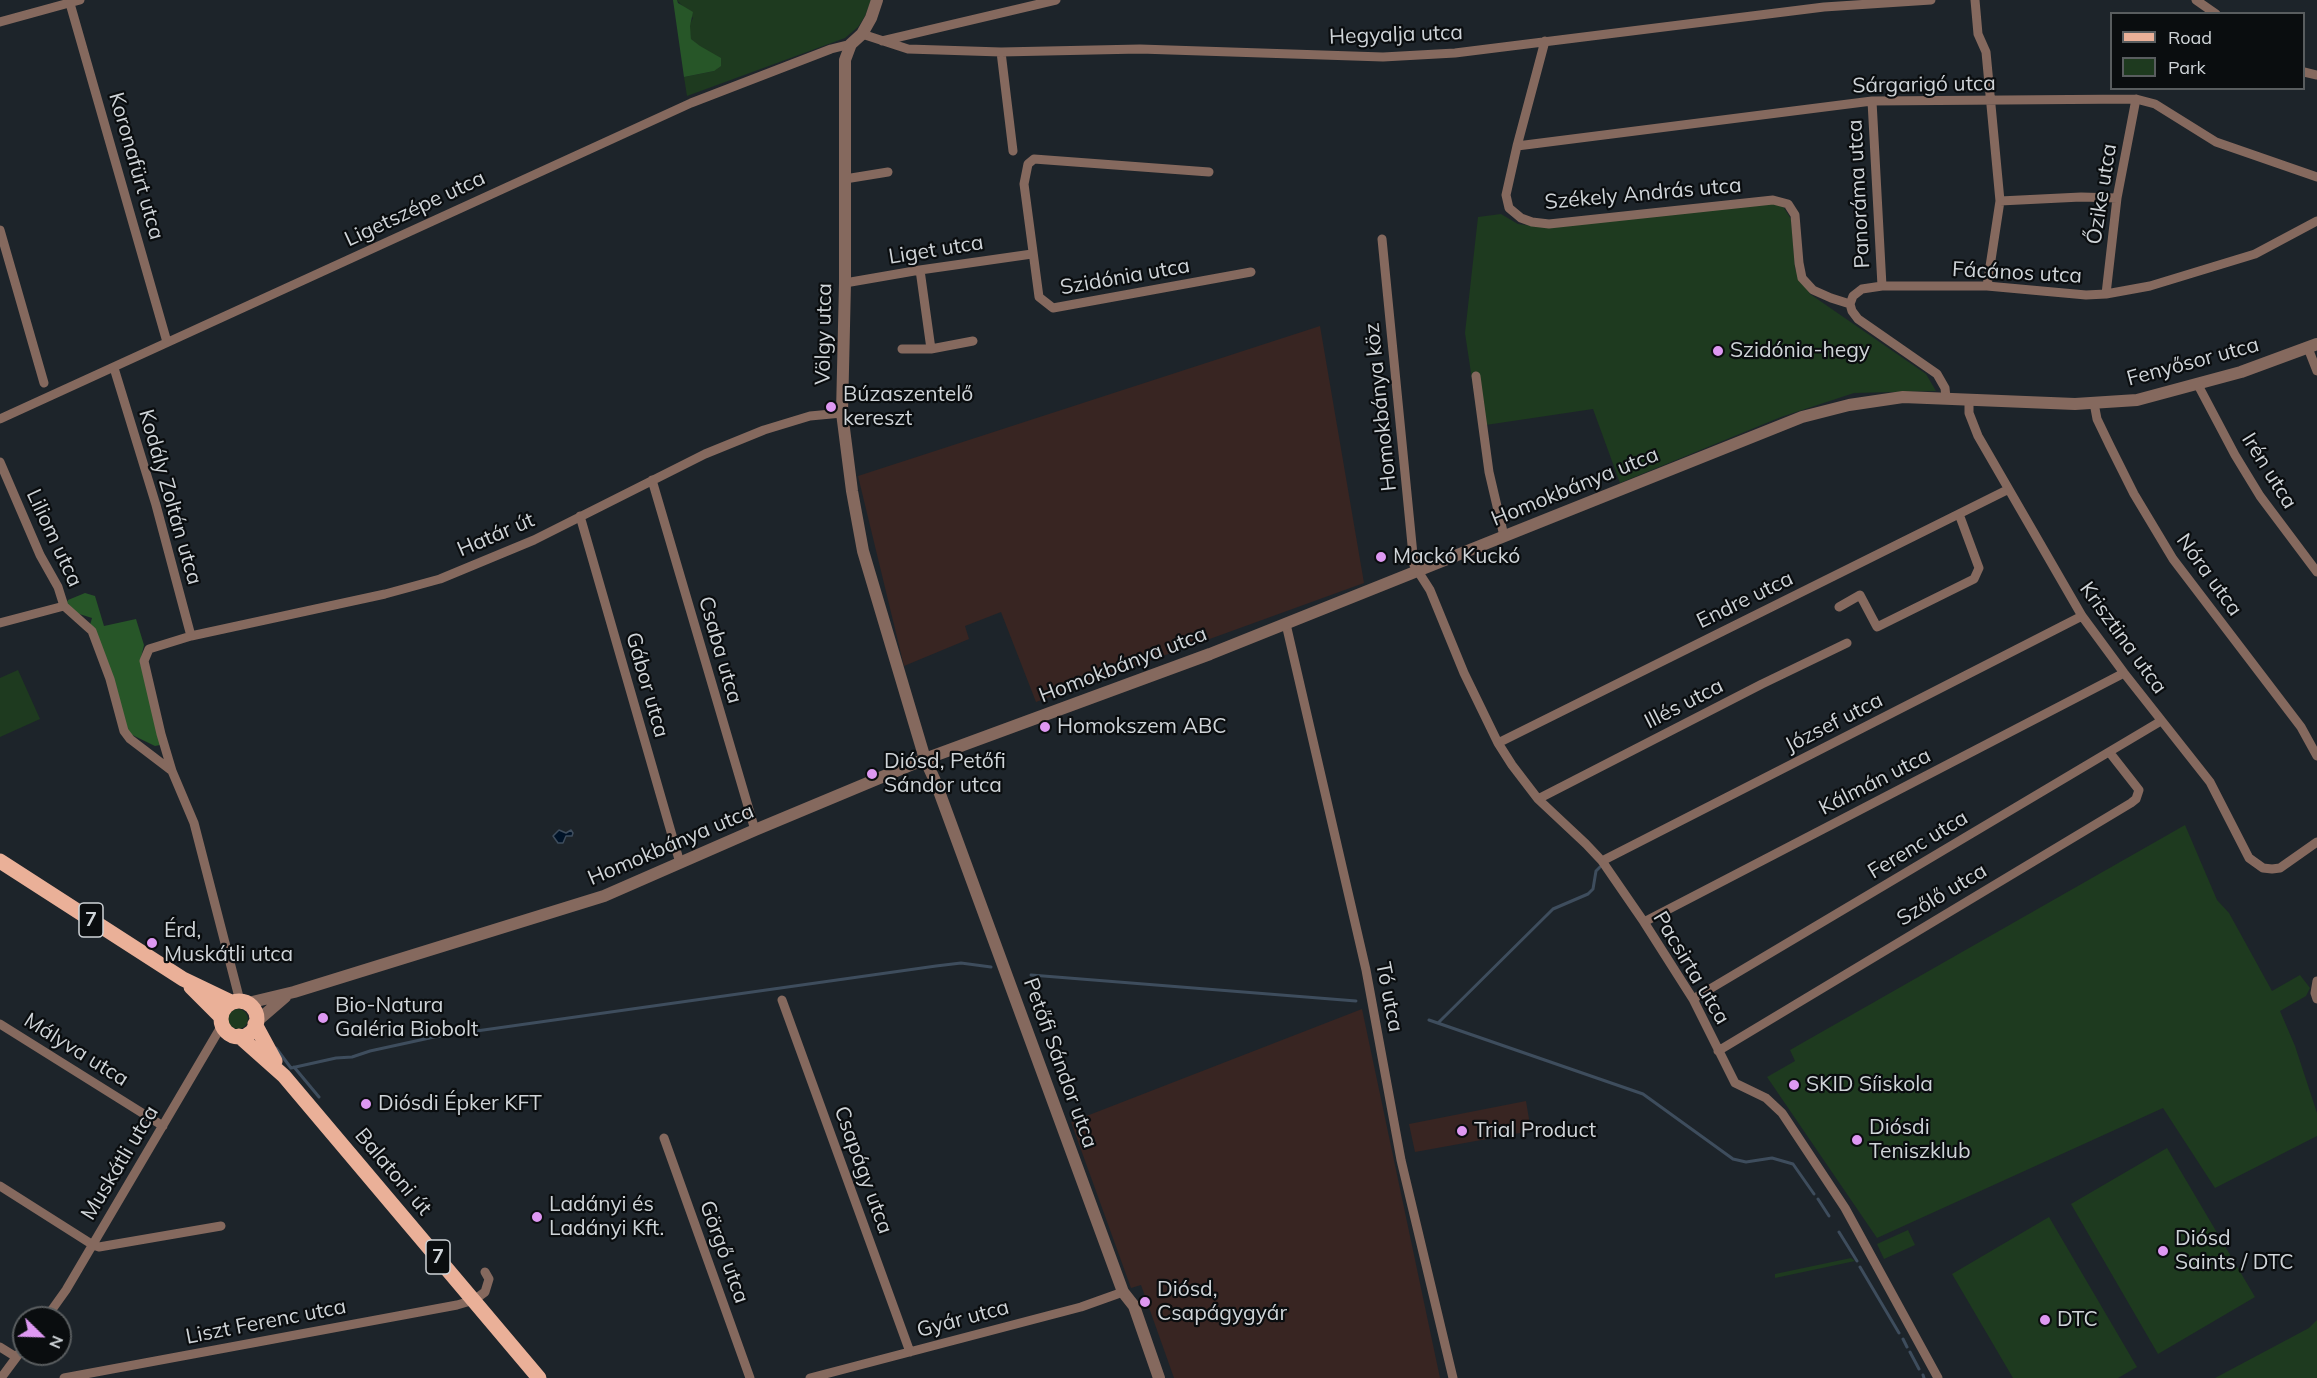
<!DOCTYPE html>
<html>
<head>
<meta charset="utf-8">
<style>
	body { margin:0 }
	#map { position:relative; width:2317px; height:1378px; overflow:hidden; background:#1d242a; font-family:Mulish,sans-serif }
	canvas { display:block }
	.legend { position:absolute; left:2110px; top:12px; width:195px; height:78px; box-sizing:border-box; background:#0a0d0f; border:2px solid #595d5f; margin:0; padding:8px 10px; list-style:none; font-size:18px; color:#cfd4d8 }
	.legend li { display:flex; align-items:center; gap:12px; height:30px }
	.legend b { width:30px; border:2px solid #595d5f }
	.north { position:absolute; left:12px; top:1306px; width:60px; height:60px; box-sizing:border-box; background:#0a0d0f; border:2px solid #595d5f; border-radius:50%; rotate:113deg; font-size:16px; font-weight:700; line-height:24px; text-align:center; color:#cfd4d8 }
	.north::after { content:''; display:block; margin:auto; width:21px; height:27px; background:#de98f2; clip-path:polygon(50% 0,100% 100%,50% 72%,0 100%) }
</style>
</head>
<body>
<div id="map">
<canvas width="2317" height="1378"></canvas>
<ul class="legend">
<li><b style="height:8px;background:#eab098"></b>Road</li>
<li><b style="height:16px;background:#1e3a1f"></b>Park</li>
</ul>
<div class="north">N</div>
</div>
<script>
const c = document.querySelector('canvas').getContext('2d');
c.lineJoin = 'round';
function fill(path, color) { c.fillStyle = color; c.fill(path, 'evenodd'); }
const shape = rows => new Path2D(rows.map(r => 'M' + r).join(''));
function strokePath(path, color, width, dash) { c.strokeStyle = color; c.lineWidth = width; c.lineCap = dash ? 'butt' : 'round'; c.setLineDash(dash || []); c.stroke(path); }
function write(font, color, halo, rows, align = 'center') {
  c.font = font + ' Mulish,sans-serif'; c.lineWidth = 4.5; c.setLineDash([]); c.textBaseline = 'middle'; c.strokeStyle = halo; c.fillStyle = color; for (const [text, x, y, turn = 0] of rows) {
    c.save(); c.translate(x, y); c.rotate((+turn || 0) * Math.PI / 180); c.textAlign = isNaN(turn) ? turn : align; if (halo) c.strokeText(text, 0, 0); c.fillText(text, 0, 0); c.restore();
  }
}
fill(shape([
	[1320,326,1364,583,1036,702,1001,612,965,626,969,639,904,666,858,476],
	[1362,1009,1440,1378,1174,1378,1141,1285,1131,1288,1071,1122],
	[1526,1101,1531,1131,1415,1152,1409,1124]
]), '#382522');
fill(shape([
	[677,0,871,0,865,16,858,27,845,38,687,96,684,77,714,71,699,46,691,39,689,26,693,18],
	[1774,200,1784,208,1791,219,1795,269,1810,294,1926,374,1936,391,1854,393,1781,417,1620,483,1593,409,1479,426,1465,333,1478,217,1501,214,1518,224,1547,228],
	[18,670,40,719,0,737,0,678],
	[2185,825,2217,900,2229,913,2272,991,2300,975,2310,988,2306,996,2280,1011,2295,1046,2317,1113,2317,1136,2215,1188,2163,1108,1877,1238,1767,1077,1795,1061,1790,1050],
	'228 1019a10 10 0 1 1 20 0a10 10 0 1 1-20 0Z',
	[2167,1148,2255,1297,2158,1354,2071,1204],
	[2049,1217,2137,1367,2118,1378,2013,1378,1952,1274],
	[1908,1230,1915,1245,1884,1259,1877,1244],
	[1851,1258,1855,1261,1775,1278,1775,1274],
	[2317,1320,2317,1378,2215,1378,2309,1328]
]), '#1e3a1f');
fill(shape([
	[673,0,677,0,678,3,693,12,690,26,691,39,700,46,721,58,721,66,714,71,684,77],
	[85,593,95,596,104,626,136,619,144,645,140,662,161,739,160,745,155,746,124,731,90,625,92,618,73,612,66,604,68,600]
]), '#275628');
const water = shape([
	[559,830,566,833,571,830,573,833,572,836,566,836,563,843,558,843,553,836,559,830]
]);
fill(water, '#001328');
strokePath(water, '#3e4d5d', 1.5);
strokePath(shape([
	[1031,975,1356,1001],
	[1429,1020,1643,1094,1733,1159,1746,1162,1772,1158,1793,1164,1814,1194],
	[1438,1023,1553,909,1588,894,1593,889,1596,871,1600,867],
	[276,1048,291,1068,336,1058,352,1057,370,1051,434,1037,936,966,961,963,991,967],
	[294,1067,319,1097],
	[1818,1199,1829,1216],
	[1839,1232,1857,1261],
	[1860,1267,1899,1333],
	[1903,1339,1907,1347],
	[1910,1352,1919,1369],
	[1923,1375,1924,1378]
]), '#3e4d5d', 3);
strokePath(shape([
	[69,0,167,342],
	[1975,0,1978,34,1986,52,2000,201,1987,286],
	[2196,0,2216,14],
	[0,22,80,0],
	[862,34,908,49,1001,52,1140,49,1383,57,1455,53,1824,7,1931,0],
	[882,41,1056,0],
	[1545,41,1517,146,1506,195,1509,208,1521,218,1532,222,1549,224,1773,200,1788,204,1795,215,1799,263,1802,278,1813,290,1831,298,1850,304],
	[1001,52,1013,151],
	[2304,72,2317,75],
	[1872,101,1882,286],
	[1517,146,1872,101,2136,99,2155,104,2216,142,2317,177],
	[1209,172,1034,159,1028,164,1024,184,1039,297,1053,308,1251,272],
	[845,179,888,172],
	[2000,201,2081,197,2117,198],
	[0,230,44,383],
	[1382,239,1414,565,1430,590,1464,673,1498,743,1512,765,1538,799,1586,844,1602,861,1644,922,1693,999,1735,1083,1766,1098,1782,1113,1845,1208,1938,1378],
	[920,270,931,349],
	[845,283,920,270,1032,254],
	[2106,294,2117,198,2136,99],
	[2308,348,2317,371],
	[902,349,931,349,973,341],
	[114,368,156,505,191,636],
	[1476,376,1489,472,1504,536],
	[2198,385,2235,455,2260,496,2317,572],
	[1946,398,1945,388,1937,374,1858,319,1852,311,1850,304,1853,296,1862,289,1882,286,1987,286,2086,295,2106,294,2150,286,2255,254,2317,221],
	[1969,400,1969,413,1978,436,2082,616,2124,673,2210,782,2249,858,2263,868,2272,869,2280,868,2317,842],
	[2094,403,2097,419,2110,446,2134,494,2173,559,2301,727,2317,756],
	[0,419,691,103,831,49,851,44],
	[0,462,40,555,58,587,64,606,92,631,110,679,124,731,130,739,172,771],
	[652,480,755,830],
	[580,516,680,863],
	[1839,607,1860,595,1877,627,1974,579,1979,568,1959,514],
	[0,623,64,606],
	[1286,624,1366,970,1401,1160,1453,1378],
	[1498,743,2007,490],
	[1538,799,1762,684,1847,643],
	[1602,861,2082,616],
	[1644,922,2124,673],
	[2317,981,2315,993,2317,999],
	[1693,999,2161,721],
	[782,1000,910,1352],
	[240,1001,194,823,172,771,161,734,144,661,149,649,191,636,385,594,440,579,534,540,705,454,764,430,810,416,842,413],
	[0,1024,163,1126],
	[1718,1051,2131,803,2136,799,2139,790,2110,753],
	[664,1138,750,1378],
	[0,1186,93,1245,99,1247,221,1226],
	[46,1318,66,1290,222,1025],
	[0,1347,16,1357],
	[1,1378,24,1347],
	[64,1378,457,1305,474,1300,485,1292,489,1279,485,1272],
	[810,1378,1081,1307,1123,1292]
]), '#85695e', 9);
strokePath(shape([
	[877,0,871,18,862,34,851,44,845,60,845,283,842,413,852,491,863,551,925,759,936,783,1123,1292,1134,1306,1159,1378],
	[248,1003,294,992,604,896,755,830,925,759,1210,654,1802,417,1849,405,1903,397,2075,404,2137,400,2241,372,2317,344],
	[256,1022,285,997]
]), '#85695e', 12);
strokePath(shape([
	[0,861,183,979,231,1002],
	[191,987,221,1017],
	'221 1019a18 18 0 1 1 36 0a18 18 0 1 1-36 0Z',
	[255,1024,275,1061],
	[239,1036,284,1076,539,1378]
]), '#eab098', 15);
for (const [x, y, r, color] of [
	[1718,351,6,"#de98f2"],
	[831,407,6,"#de98f2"],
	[1381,557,6,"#de98f2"],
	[1045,727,6,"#de98f2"],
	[872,774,6,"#de98f2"],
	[152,943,6,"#de98f2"],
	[323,1018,6,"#de98f2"],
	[1794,1085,6,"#de98f2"],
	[366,1104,6,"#de98f2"],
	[1462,1131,6,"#de98f2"],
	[1857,1140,6,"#de98f2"],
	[537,1217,6,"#de98f2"],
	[2163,1251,6,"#de98f2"],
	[1145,1302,6,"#de98f2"],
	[2045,1320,6,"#de98f2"]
]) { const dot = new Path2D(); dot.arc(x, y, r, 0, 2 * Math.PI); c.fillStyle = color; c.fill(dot); strokePath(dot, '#0a0d0f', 2); }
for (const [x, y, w] of [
	[91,920,24],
	[438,1257,24]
]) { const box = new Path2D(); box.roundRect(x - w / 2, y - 17, w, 34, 4.5); c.fillStyle = '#0a0d0f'; c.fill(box); strokePath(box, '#cfd4d8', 1.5); }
write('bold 20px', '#cfd4d8', null, [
	["7",91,920],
	["7",438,1257]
]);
write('21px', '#cfd4d8', '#0a0d0f', [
	["Hegyalja utca",1396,35,-2],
	["Sárgarigó utca",1924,85,-1],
	["Koronafürt utca",136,166,74],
	["Székely András utca",1643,194,-5],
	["Panoráma utca",1859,194,-93],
	["Őzike utca",2102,194,-81],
	["Ligetszépe utca",415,209,-25],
	["Liget utca",936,250,-9],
	["Fácános utca",2017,273,3],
	["Szidónia utca",1125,277,-10],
	["Völgy utca",824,334,-89],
	["Fenyősor utca",2193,362,-15],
	["Homokbánya köz",1381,407,-96],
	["Irén utca",2269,471,58],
	["Homokbánya utca",1575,487,-22],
	["Kodály Zoltán utca",170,497,74],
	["Határ út",496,535,-23],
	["Liliom utca",54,538,65],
	["Nóra utca",2209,575,54],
	["Endre utca",1745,600,-26],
	["Krisztina utca",2123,638,54],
	["Csaba utca",720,650,74],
	["Homokbánya utca",1123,665,-21],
	["Gábor utca",647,685,74],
	["Illés utca",1684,704,-27],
	["József utca",1834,723,-27],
	["Kálmán utca",1875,782,-27],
	["Homokbánya utca",671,845,-23],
	["Ferenc utca",1918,845,-31],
	["Szőlő utca",1942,895,-31],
	["Pacsirta utca",1691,968,59],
	["Tó utca",1389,997,79],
	["Mályva utca",76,1050,32],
	["Petőfi Sándor utca",1060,1063,70],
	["Muskátli utca",120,1163,-59],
	["Csapágy utca",863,1170,70],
	["Balatoni út",393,1172,50],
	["Görgő utca",724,1252,70],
	["Gyár utca",963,1319,-15],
	["Liszt Ferenc utca",266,1322,-11]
]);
write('21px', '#cfd4d8', '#0a0d0f', [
	["Szidónia-hegy",1730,351],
	["Búzaszentelő",843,395],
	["kereszt",843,419],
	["Mackó Kuckó",1393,557],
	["Homokszem ABC",1057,727],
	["Diósd, Petőfi",884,762],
	["Sándor utca",884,786],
	["Érd,",164,931],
	["Muskátli utca",164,955],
	["Bio-Natura",335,1006],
	["Galéria Biobolt",335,1030],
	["SKID Síiskola",1806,1085],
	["Diósdi Épker KFT",378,1104],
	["Diósdi",1869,1128],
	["Teniszklub",1869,1152],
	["Trial Product",1474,1131],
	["Ladányi és",549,1205],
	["Ladányi Kft.",549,1229],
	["Diósd",2175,1239],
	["Saints / DTC",2175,1263],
	["Diósd,",1157,1290],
	["Csapágygyár",1157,1314],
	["DTC",2057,1320]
], 'left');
</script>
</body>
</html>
